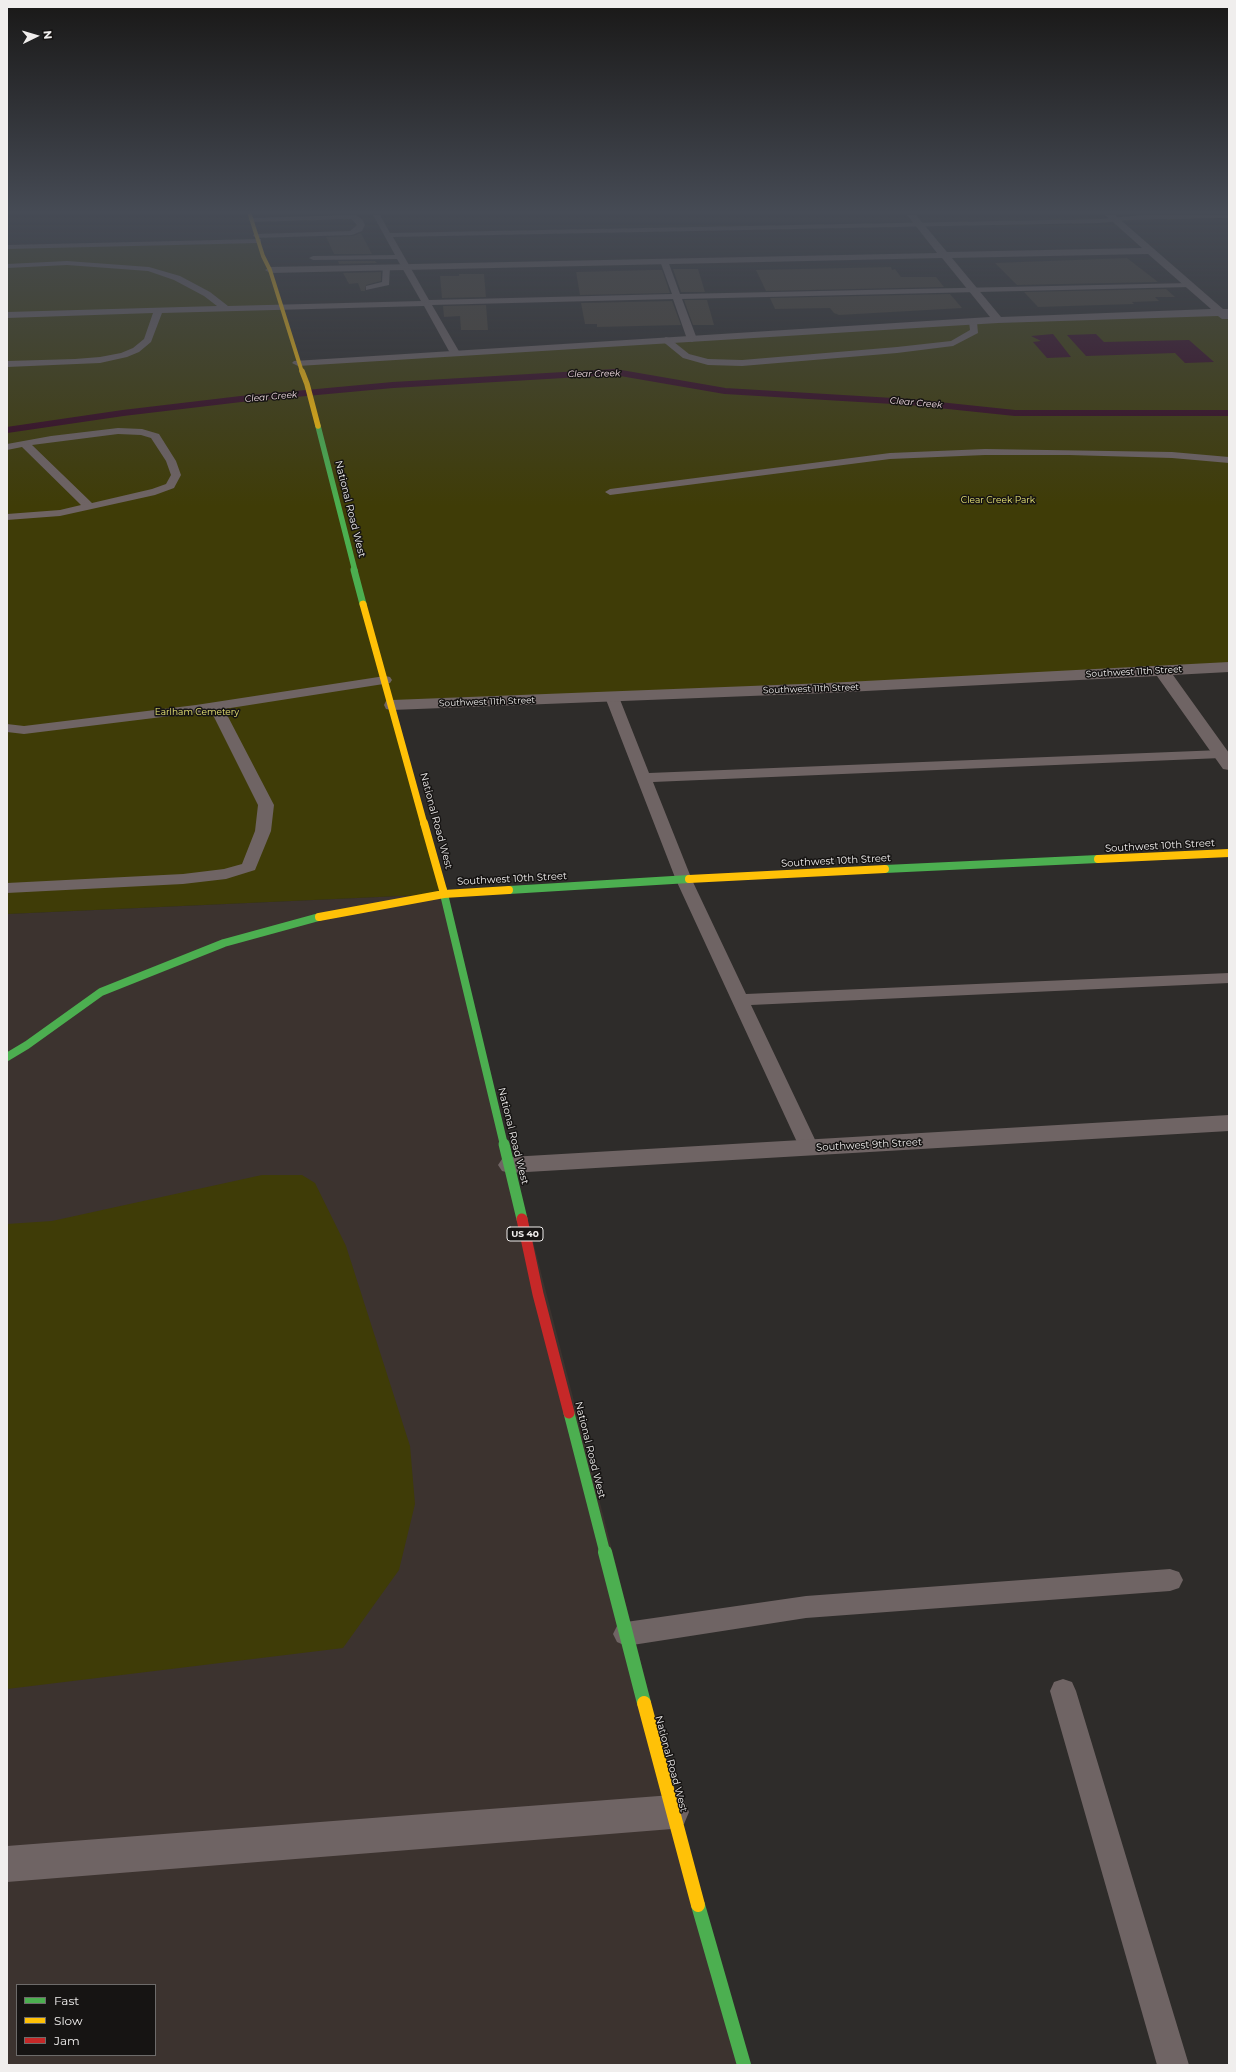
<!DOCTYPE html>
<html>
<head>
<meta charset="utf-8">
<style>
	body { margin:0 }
	#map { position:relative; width:1236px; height:2072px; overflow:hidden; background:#2e2c2a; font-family:Montserrat,sans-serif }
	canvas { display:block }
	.frame { position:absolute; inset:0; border:8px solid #f0eeed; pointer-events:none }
	.legend { position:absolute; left:16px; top:1984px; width:140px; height:72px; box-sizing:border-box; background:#161413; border:1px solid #6d6b6a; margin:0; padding:5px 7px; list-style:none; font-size:12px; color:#f0eeed }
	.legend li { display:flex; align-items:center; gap:8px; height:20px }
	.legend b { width:20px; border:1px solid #6d6b6a }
	.north { position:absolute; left:16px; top:16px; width:40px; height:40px; -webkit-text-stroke:3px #161413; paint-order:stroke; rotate:85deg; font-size:11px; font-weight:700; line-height:16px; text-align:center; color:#f0eeed }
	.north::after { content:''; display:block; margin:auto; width:14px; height:18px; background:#f0eeed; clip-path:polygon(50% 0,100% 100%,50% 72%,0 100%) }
</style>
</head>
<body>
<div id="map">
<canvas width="1236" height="2072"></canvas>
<div class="frame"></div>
<ul class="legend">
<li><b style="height:5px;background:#4caf50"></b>Fast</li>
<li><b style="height:5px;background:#ffc107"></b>Slow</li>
<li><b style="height:5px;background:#c62828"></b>Jam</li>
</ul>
<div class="north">N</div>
</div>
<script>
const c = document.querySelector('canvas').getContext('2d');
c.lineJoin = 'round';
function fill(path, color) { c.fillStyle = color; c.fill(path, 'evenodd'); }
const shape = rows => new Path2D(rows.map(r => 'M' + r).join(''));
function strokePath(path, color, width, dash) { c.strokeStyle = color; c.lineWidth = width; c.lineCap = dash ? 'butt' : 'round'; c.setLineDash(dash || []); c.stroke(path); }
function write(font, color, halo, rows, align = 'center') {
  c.font = font + ' Montserrat,sans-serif'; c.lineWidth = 3; c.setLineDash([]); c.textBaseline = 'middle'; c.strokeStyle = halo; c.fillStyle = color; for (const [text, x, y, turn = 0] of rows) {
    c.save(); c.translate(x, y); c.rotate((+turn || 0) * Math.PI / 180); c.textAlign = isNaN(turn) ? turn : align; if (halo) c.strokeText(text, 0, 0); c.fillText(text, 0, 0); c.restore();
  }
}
fill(shape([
	[444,894,744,2065,7,2065,7,914],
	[17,1985,155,1985,155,2055,17,2055]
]), '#3c332f');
fill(shape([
	[259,243,298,363,756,334,1229,312,1229,667,392,705,444,894,7,914,7,248],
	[262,1175,302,1175,315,1183,346,1246,410,1446,415,1504,399,1570,343,1648,7,1689,7,1224,52,1221]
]), '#3f3c07');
fill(shape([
	[1053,334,1071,357,1047,358,1033,342,1041,341,1031,336],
	[1096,334,1104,342,1189,340,1214,362,1185,363,1175,353,1086,356,1067,335]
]), '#360820');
strokePath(shape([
	[610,372,617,372]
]), '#360820', 4.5);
strokePath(shape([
	[7,430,123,413,241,399,393,385,615,372,725,391,910,402,1015,413,1229,413]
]), '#360820', 6);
fill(shape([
	[361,233,372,254,334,254,326,237,352,236],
	[1127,258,1158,282,1017,285,995,263],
	[338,261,375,261,377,263,339,264],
	[891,267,892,270,895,269,901,277,936,277,944,287,766,291,756,270],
	[673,269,698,269,705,292,681,292],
	[652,270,662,270,670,293,580,295,576,272],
	[381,272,381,281,366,285,365,291,361,291,358,283,349,284,343,273],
	[459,274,484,274,486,297,442,298,440,276,459,276],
	[1166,289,1175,297,1155,297,1159,301,1132,302,1134,304,1038,307,1024,292],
	[950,294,962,308,839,315,834,313,830,308,775,309,770,298],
	[684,300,707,300,714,325,693,325],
	[672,301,681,325,597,327,597,324,585,324,581,303],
	[486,305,488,330,461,330,460,316,444,317,443,306]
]), '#484135');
fill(shape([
	[355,215,362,219,365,225,362,231,352,235,257,238,253,236,254,234,350,231,357,225,351,219,252,222,248,220,252,218,355,215],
	[373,215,380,215,390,233,1099,219,1144,215,1229,215,1229,218,1130,220,1099,223,393,237,429,300,672,294,660,261,664,259,668,261,680,294,1190,283,1194,285,1190,287,682,299,697,339,692,342,687,339,673,299,432,305,460,353,455,356,450,353,424,306,162,313,151,342,139,352,127,357,100,363,7,367,7,361,75,359,100,357,121,353,133,348,144,339,153,313,7,318,7,312,217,306,204,296,174,280,148,271,67,265,7,268,7,264,67,261,149,267,180,276,210,292,228,306,421,301,397,259,313,260,309,258,313,256,395,255,373,215],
	[258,239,261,239,261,243,7,249,7,245,258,239],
	[383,265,390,267,389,285,366,290,366,286,382,282,383,265],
	[973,319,977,322,978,333,953,346,897,353,742,366,708,365,683,358,661,340,666,337,669,338,689,354,708,359,742,360,897,347,951,341,970,330,969,322,973,319],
	[118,428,142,429,159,434,176,461,181,475,174,488,155,495,60,516,7,520,7,514,60,510,81,505,22,447,7,450,7,444,51,436,118,428],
	[118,434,141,435,151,438,166,461,171,475,166,484,152,489,92,503,32,445,118,434],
	[985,449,1172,452,1229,457,1229,463,1172,458,1069,455,985,455,890,459,610,495,605,492,610,489,890,453,985,449],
	[385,676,390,677,392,680,390,683,224,709,274,805,271,831,255,870,226,879,183,884,7,893,7,883,183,874,224,869,242,864,255,831,258,805,211,711,24,734,7,732,7,724,24,726,196,705,385,676],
	[612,693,617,694,619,697,649,773,1221,750,1226,751,1228,754,1226,757,1221,758,653,782,692,880,746,994,1229,973,1229,983,751,1005,819,1148,816,1153,809,1155,802,1153,676,880,605,697,607,694,612,693],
	[1170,1569,1179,1572,1183,1580,1179,1588,1170,1591,806,1618,626,1646,617,1642,613,1634,617,1626,626,1622,806,1596,1170,1569],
	[1063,1679,1072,1682,1076,1691,1189,2065,1157,2065,1050,1691,1054,1682,1063,1679]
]), '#6f6464');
fill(shape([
	[907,215,916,215,947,252,1142,248,1105,215,1115,215,1223,309,1229,309,1229,319,1222,319,1218,316,998,323,298,366,292,363,294,361,990,317,942,258,270,273,265,270,270,267,937,253,907,215],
	[1148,254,1211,309,1001,317,952,258,1148,254],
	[1229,662,1229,672,1173,675,1229,753,1229,770,1223,769,1157,676,827,693,392,710,386,709,384,705,386,701,392,700,827,683,1229,662],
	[1229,1115,1229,1131,510,1173,502,1171,498,1165,502,1159,510,1157,1229,1115],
	[672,1795,684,1800,689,1812,684,1824,672,1829,7,1882,7,1846,672,1795]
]), '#6f6464');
strokePath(shape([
	[318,426,355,571]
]), '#4caf50', 5.5);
strokePath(shape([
	[354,570,363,604]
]), '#4caf50', 7);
strokePath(shape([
	[885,869,1098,859],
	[443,890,504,1145],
	[509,890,689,879],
	[7,1057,27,1045,101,992,224,943,319,917]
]), '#4caf50', 8);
strokePath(shape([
	[504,1144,522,1219],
	[569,1413,605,1553]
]), '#4caf50', 11);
strokePath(shape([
	[605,1552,644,1703],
	[698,1905,744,2065]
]), '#4caf50', 14);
strokePath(shape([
	[250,215,263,256,270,270,302,372]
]), '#ffc107', 4);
strokePath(shape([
	[302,371,307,384,318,426]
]), '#ffc107', 5.5);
strokePath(shape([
	[363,604,424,824]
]), '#ffc107', 7);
strokePath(shape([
	[424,823,443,890],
	[1098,859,1229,853],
	[689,879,885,869],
	[319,917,444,894,509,890]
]), '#ffc107', 8);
strokePath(shape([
	[644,1703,698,1905]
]), '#ffc107', 14);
strokePath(shape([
	[522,1219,538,1294,569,1413]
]), '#c62828', 11);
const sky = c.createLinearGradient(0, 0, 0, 506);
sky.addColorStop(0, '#191817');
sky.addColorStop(0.42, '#464b55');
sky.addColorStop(1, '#464b5500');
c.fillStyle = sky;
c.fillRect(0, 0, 1236, 506);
write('italic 9px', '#f4dde5', '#161413', [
	["Clear Creek",594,374,-1],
	["Clear Creek",271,397,-5],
	["Clear Creek",916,403,5]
]);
write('9px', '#ede977', '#161413', [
	["Clear Creek Park",998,500],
	["Earlham Cemetery",197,712]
]);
write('9px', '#f0eeed', '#161413', [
	["Southwest 11th Street",1134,672,-3],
	["Southwest 11th Street",811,689,-2],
	["Southwest 11th Street",487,702,-2]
]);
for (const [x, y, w] of [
	[525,1234,36]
]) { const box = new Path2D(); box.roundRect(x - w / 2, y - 7, w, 14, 3); c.fillStyle = '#161413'; c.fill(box); strokePath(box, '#f0eeed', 1); }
write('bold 9px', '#f0eeed', null, [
	["US 40",525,1234]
]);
write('10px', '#f0eeed', '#161413', [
	["National Road West",350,509,76],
	["National Road West",436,821,75],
	["Southwest 10th Street",1160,846,-3],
	["Southwest 10th Street",836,861,-3],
	["Southwest 10th Street",512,879,-3],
	["National Road West",513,1136,76],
	["Southwest 9th Street",869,1145,-3],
	["National Road West",590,1450,76],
	["National Road West",671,1764,75]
]);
</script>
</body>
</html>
